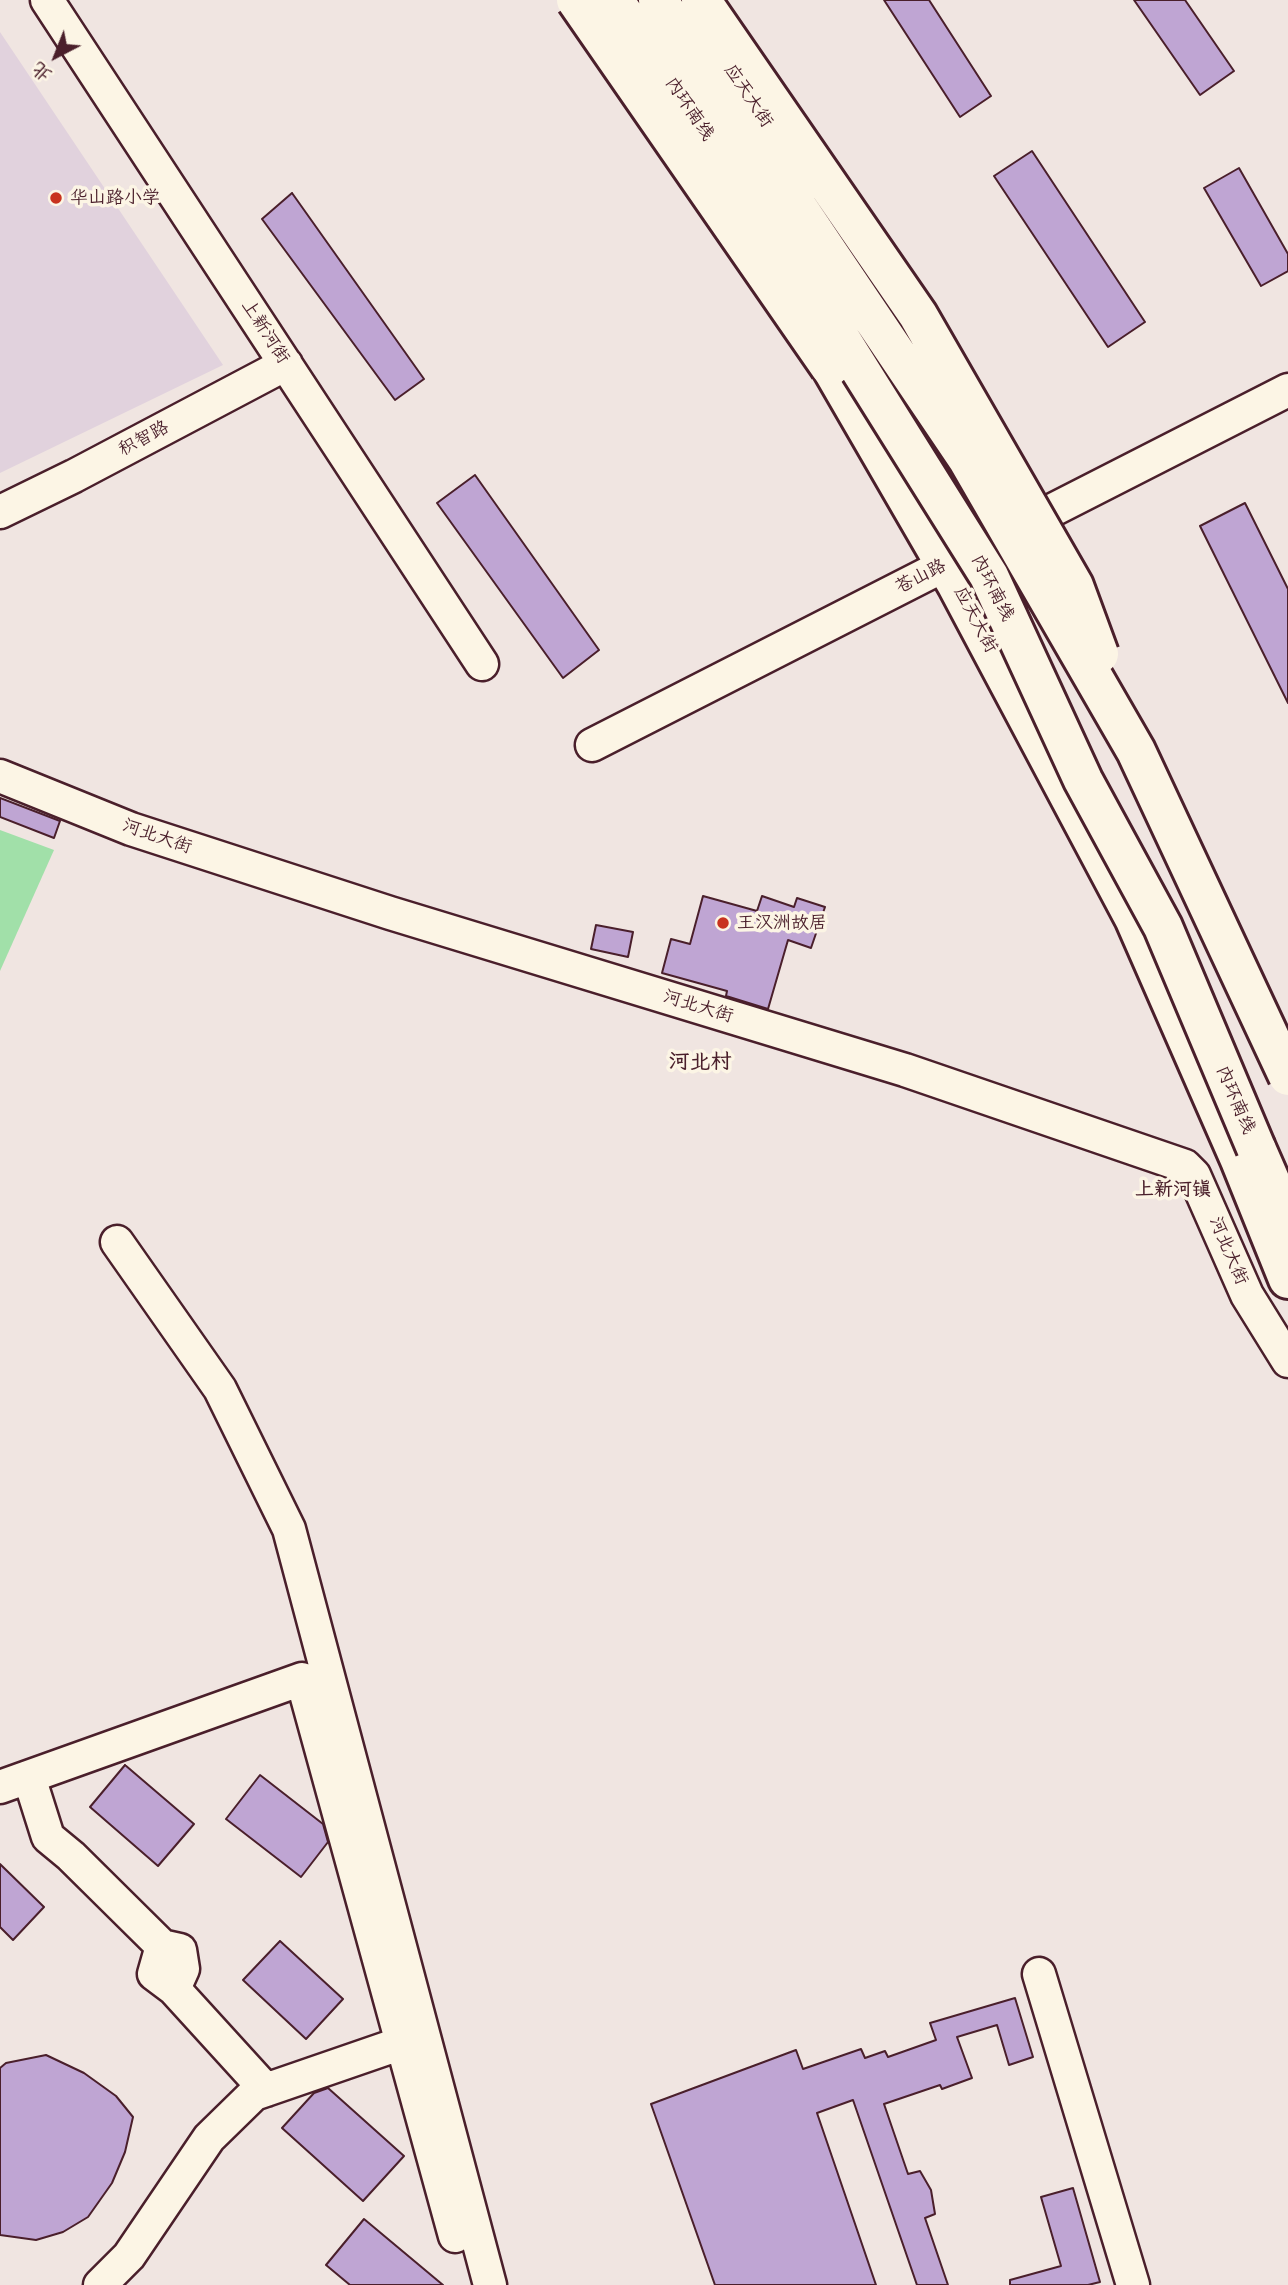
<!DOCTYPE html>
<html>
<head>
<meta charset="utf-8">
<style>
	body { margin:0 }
	#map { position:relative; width:1288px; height:2285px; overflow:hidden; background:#f0e5e1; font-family:Pangolin,"LXGW WenKai TC",sans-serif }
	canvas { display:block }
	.north { position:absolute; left:21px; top:21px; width:70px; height:70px; -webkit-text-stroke:5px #fcf5e5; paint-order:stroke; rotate:222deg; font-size:19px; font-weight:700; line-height:28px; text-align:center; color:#4a1f2b }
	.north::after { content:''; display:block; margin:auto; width:24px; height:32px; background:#4a1f2b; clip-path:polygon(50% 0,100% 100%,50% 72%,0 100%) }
</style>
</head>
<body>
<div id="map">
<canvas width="1288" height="2285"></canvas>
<div class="north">北</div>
</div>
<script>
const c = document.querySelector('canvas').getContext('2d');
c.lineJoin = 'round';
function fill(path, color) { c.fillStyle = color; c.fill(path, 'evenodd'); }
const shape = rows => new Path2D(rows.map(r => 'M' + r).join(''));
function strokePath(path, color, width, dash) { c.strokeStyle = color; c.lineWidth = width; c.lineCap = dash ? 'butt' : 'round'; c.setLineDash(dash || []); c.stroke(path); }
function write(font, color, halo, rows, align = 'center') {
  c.font = font + ' Pangolin,"LXGW WenKai TC",sans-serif'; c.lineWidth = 7; c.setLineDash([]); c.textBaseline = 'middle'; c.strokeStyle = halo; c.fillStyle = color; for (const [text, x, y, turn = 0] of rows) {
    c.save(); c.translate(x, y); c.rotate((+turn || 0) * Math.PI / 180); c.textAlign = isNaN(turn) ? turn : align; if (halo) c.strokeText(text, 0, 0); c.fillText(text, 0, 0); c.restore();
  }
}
fill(shape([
	[0,32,223,365,0,473]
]), '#e1d2dd');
fill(shape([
	[0,830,54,850,0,971]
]), '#a1e0a9');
const building = shape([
	[884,0,929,0,991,96,960,117,884,0],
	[1134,0,1185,0,1234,71,1200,95,1134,0],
	[1032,151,1145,322,1108,347,994,176,1032,151],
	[1239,168,1288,254,1288,271,1261,286,1204,188,1239,168],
	[292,193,424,379,395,400,262,219,292,193],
	[475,475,599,650,563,678,437,503,475,475],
	[1245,503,1288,589,1288,703,1200,526,1245,503],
	[0,798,60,821,54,838,0,817,0,798],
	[703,896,757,911,762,896,794,907,797,898,825,907,811,948,788,940,768,1009,726,996,727,991,662,973,671,939,690,944,703,896],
	[596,925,633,932,628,957,591,949,596,925],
	[125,1765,194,1824,158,1866,90,1807,125,1765],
	[260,1775,323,1824,328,1842,301,1877,226,1819,260,1775],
	[0,1864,44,1907,13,1940,0,1927,0,1864],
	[280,1941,343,1999,306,2039,243,1980,280,1941],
	[1015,1998,1033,2057,1009,2065,997,2025,957,2037,972,2078,942,2089,940,2085,884,2104,908,2174,920,2171,931,2190,935,2214,925,2218,948,2285,917,2285,853,2100,817,2113,876,2285,715,2285,651,2104,796,2050,803,2069,861,2049,865,2058,885,2051,888,2057,936,2040,930,2023,1015,1998],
	[46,2055,84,2073,116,2096,133,2117,125,2152,112,2183,88,2217,63,2232,36,2240,0,2235,0,2068,6,2063,46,2055],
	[328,2088,404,2156,363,2201,282,2128,314,2093,328,2088],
	[1073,2188,1100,2282,1088,2285,1010,2285,1010,2280,1061,2266,1041,2197,1073,2188],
	[364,2219,443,2285,350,2285,326,2265,364,2219]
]);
fill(building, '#bfa5d3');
strokePath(building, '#4a1f2b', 2);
const minor = shape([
	[47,0,482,664],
	[0,512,74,476,286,364],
	[592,745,1288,390],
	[0,776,131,829,390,913,905,1070,1185,1166,1194,1175,1247,1295,1288,1361],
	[117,1242,220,1389,289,1529,490,2285],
	[29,1777,48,1837,71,1856,162,1946,180,1950,183,1969,174,1989,266,2090],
	[0,1787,302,1679,455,2236],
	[162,1946,154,1974,174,1989],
	[1039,1974,1133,2285],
	[100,2285,129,2256,209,2138,254,2094,402,2043]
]);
const major = shape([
	[835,226,901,329],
	[814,338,957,585,1134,918,1240,1160,1288,1279]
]);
const highway = shape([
	[1256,1148,1288,1221]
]);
strokePath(minor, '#4a1f2b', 37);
strokePath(major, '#4a1f2b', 44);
strokePath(highway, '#4a1f2b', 44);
strokePath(minor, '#fcf5e5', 32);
strokePath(major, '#fcf5e5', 38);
strokePath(highway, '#fcf5e5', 38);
const highwayBridge = shape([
	[576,0,830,367],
	[614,0,792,261,989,576,1083,780,1163,927,1256,1148],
	[658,0,968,460,1136,751,1288,1076],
	[701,0,918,315,1074,586,1099,654]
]);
strokePath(highwayBridge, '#4a1f2b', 44, []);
strokePath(highwayBridge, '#fcf5e5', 38);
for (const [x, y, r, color] of [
	[56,198,7,"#c8321e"],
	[723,923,7,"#c8321e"]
]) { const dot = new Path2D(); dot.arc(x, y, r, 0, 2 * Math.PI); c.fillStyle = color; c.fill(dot); strokePath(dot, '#fcf5e5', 2.5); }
write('18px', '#4a1f2b', '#fcf5e5', [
	["应天大街",748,96,56],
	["内环南线",689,109,56],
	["上新河街",265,332,57],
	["积智路",144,439,-28],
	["苍山路",921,577,-27],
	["内环南线",992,588,63],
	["应天大街",975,620,62],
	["河北大街",157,837,19],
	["河北大街",698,1007,17],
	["内环南线",1235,1100,67],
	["河北大街",1228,1251,67]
]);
write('18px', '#4a1f2b', '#fcf5e5', [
	["华山路小学",70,198],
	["王汉洲故居",737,923]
], 'left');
write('bold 19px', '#4a1f2b', '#fcf5e5', [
	["上新河镇",1173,1190]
]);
write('bold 21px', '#4a1f2b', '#fcf5e5', [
	["河北村",700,1063]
]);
</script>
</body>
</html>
